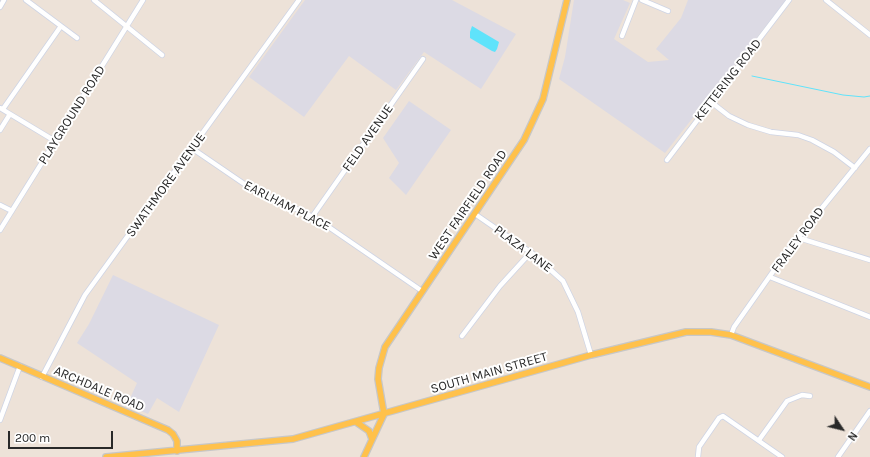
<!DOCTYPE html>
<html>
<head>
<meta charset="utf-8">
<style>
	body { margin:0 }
	#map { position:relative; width:870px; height:457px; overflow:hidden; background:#ede2d8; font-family:Karla,sans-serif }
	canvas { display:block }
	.north { position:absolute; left:822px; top:409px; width:40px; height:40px; -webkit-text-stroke:3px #fff; paint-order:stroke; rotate:125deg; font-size:11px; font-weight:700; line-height:16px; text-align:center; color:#292929 }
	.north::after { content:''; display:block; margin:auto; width:14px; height:18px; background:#292929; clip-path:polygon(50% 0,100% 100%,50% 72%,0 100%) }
	.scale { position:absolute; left:8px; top:431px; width:105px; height:18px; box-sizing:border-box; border:2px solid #292929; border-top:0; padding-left:5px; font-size:12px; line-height:14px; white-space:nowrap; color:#292929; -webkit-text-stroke:3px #fff; paint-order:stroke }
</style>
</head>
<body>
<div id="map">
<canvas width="870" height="457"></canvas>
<div class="north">N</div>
<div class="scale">200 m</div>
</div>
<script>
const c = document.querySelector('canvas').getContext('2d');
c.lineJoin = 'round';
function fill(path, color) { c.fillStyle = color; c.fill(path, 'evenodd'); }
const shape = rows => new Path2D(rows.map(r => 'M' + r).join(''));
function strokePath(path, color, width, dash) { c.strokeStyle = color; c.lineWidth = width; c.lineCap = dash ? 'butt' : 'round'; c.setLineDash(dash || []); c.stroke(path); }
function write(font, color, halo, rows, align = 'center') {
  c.font = font + ' Karla,sans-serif'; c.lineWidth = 4; c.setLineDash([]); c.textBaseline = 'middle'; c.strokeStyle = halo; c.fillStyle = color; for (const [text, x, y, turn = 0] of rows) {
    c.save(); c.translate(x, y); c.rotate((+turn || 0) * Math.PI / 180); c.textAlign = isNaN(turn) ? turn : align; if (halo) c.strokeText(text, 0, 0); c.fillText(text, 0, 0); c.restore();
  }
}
fill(shape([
	[305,0,452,0,516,34,481,89,424,52,396,90,349,56,304,117,249,77],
	[574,0,623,0,630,3,614,39,648,62,669,60,656,49,681,18,688,0,786,0,665,153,559,79,565,57],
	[409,101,451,130,406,195,389,178,399,163,383,138],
	[113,275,219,325,179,412,157,398,148,414,127,405,137,383,77,343,89,324]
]), '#dcdae4');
fill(shape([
	[472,26,499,42,497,49,495,52,492,51,470,38,470,32]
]), '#5fe3fb');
strokePath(shape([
	[752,76,843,95,864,97,870,96]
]), '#5fe3fb', 1);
const minor = shape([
	[26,0,77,38],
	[94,0,162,55],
	[642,0,668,11],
	[826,0,870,35],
	[0,7,4,0],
	[622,36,636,0],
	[711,102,729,116,748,125,771,132,798,135,812,140,834,152,855,168],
	[0,108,55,141],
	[3,109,61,26],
	[0,130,10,114],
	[193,149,256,192,301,211,320,221,422,291],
	[667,160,789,0],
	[0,205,12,211],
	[475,214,533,254,563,281,578,312,591,355],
	[312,217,423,59],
	[0,230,143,0],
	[799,238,870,260],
	[770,277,870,317],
	[731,335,734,327,791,246,870,149],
	[462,336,500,286,531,252],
	[42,377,85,295,299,0],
	[0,420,20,366],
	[759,440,787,401,802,395,810,396],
	[698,457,699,447,719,418,723,416,782,457],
	[838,457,870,411]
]);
const major = shape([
	[0,358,168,430,173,434,177,441,177,451],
	[384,414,378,379,379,368,385,347,524,140,543,99,567,0],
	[356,422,369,431,372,439],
	[106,457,293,439,591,355,686,332,711,332,731,335,870,387],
	[364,457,384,414]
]);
strokePath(minor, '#ced4e4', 6);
strokePath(major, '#c7c7c7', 8);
strokePath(minor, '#fff', 4.5);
strokePath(major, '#ffc14b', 5.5);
write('13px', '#292929', '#fff', [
	["KETTERING ROAD",728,80,-52],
	["PLAYGROUND ROAD",72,115,-58],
	["FELD AVENUE",368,138,-55],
	["SWATHMORE AVENUE",166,185,-54],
	["WEST FAIRFIELD ROAD",468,205,-56],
	["EARLHAM PLACE",287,206,27],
	["FRALEY ROAD",798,240,-53],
	["PLAZA LANE",523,249,37],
	["SOUTH MAIN STREET",489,373,-16],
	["ARCHDALE ROAD",99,389,23]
]);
</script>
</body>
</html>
